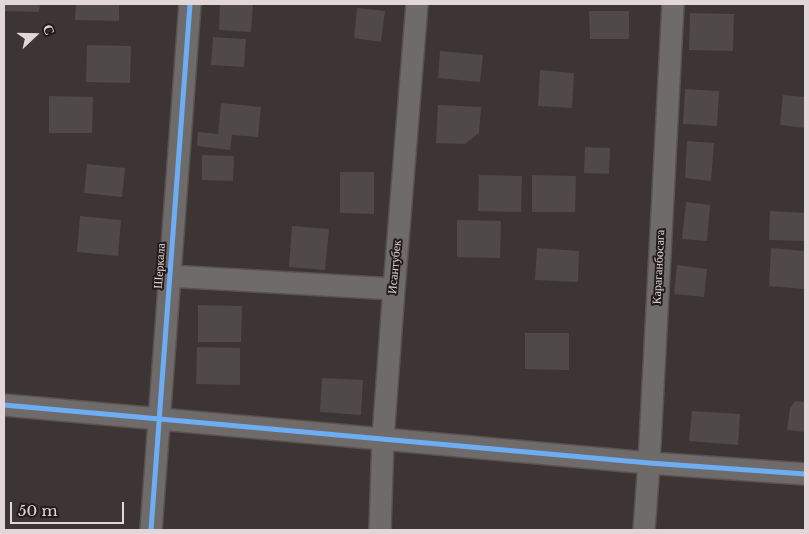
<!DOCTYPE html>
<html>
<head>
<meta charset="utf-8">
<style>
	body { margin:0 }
	#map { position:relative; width:809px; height:534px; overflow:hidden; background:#3d3434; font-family:"Libre Baskerville",serif }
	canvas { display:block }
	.frame { position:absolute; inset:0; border:5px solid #e2d7d6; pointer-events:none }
	.north { position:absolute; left:10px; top:10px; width:50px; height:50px; -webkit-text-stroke:4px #221b1a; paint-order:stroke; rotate:69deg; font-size:14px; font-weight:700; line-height:20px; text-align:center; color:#e2d7d6 }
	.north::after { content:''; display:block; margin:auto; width:18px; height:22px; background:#e2d7d6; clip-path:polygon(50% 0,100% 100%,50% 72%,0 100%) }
	.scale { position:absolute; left:10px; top:502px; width:114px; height:22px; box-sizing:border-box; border:2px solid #e2d7d6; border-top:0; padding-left:6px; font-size:15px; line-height:18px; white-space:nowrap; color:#e2d7d6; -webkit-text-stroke:4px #221b1a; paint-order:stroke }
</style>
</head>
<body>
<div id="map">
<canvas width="809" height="534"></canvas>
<div class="frame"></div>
<div class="north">С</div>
<div class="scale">50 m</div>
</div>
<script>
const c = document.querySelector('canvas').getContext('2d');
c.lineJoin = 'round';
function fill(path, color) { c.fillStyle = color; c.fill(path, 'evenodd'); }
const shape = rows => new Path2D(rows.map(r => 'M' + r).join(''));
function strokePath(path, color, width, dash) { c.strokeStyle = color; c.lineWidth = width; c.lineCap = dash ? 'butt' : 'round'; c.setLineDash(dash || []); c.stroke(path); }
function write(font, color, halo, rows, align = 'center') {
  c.font = font + ' "Libre Baskerville",serif'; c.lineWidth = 4; c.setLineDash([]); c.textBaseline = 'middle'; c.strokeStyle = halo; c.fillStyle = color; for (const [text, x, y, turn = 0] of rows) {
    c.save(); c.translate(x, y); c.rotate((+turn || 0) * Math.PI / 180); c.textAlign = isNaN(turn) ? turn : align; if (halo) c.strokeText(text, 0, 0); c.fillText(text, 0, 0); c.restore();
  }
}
fill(shape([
	[4,4,40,4,39,12,4,11],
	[76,4,119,4,119,21,75,20],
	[220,4,253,4,251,32,219,30],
	[357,8,385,11,381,42,354,38],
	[589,11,629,11,629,39,590,39],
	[690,13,734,14,733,51,689,50],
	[213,37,246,39,244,67,211,65],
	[87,45,131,46,130,83,86,82],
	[440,51,483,55,480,82,438,78],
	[540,70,574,73,572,108,538,106],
	[685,89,719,91,717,126,683,124],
	[783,95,805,97,805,128,780,125],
	[49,96,93,97,92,133,49,133],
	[221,103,261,107,258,137,232,135,230,150,197,146,198,132,218,134],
	[438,105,481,107,479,133,465,144,436,143],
	[687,141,714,143,711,181,685,178],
	[585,147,610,148,609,174,584,173],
	[202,155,234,156,233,181,202,180],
	[87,164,125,168,122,197,84,193],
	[340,172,374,172,374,214,340,213],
	[479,175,522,176,521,212,478,211],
	[532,175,576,176,575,212,532,212],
	[686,202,710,205,707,241,682,239],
	[770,211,805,213,805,241,769,240],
	[80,216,121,220,118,256,77,252],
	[457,220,501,221,500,258,457,257],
	[292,226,329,229,325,270,289,267],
	[537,248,579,251,578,282,535,280],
	[771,248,805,251,805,289,769,286],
	[677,265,707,269,704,297,674,294],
	[198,305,242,306,241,342,198,342],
	[525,333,569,333,569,370,525,369],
	[197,347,240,348,240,385,196,384],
	[322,378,363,380,361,415,320,412],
	[795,401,805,402,805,432,787,430,790,408],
	[692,411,740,414,738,445,689,441]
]), '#504949');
const minor = shape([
	[169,276,394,289],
	[4,405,649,463,805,474],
	[151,530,190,4],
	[380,530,383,438,394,289,417,4],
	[644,530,649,463,673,4]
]);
strokePath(minor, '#5a5252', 24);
strokePath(minor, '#706b6b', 21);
strokePath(shape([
	[4,405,649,463,805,474],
	[151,530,190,4]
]), '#6dadf4', 5);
write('12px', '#e2d7d6', '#221b1a', [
	["Шеркала",160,266,-86],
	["Исантубек",395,267,-85],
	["Караганбосага",659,267,-87]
]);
</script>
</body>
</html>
